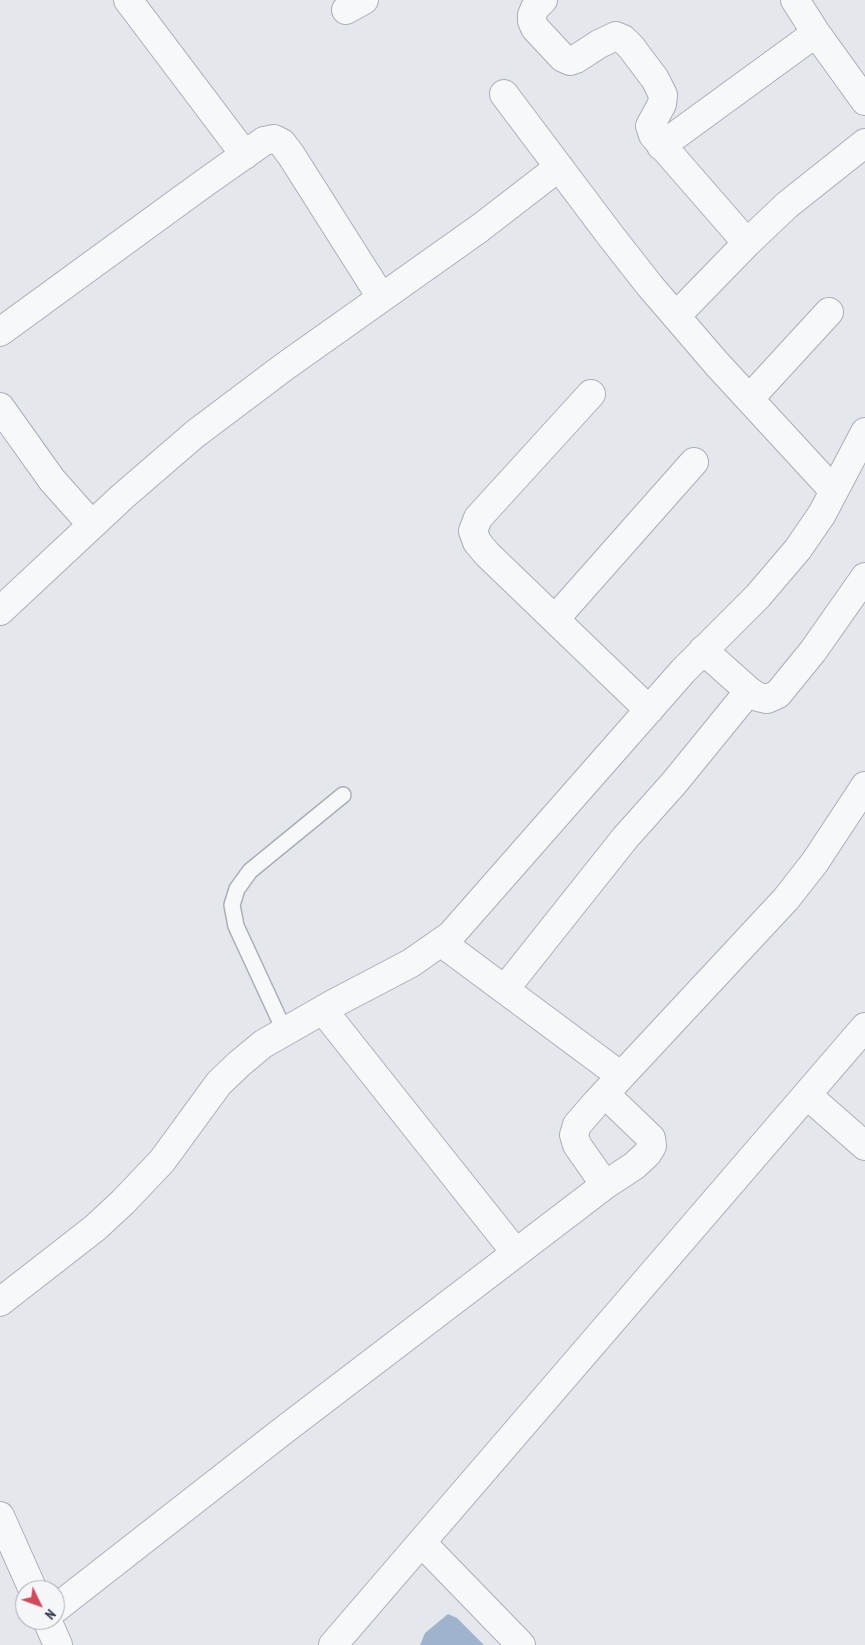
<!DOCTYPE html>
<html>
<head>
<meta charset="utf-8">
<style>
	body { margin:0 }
	#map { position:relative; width:865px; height:1645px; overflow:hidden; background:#e4e7ec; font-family:"PT Sans Narrow",sans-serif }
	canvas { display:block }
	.north { position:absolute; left:15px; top:1580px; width:50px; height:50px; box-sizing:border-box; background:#f4f6f9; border:1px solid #a4a8b1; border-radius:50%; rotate:132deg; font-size:14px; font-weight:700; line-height:20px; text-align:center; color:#2b3445 }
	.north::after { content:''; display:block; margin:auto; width:18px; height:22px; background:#d1495b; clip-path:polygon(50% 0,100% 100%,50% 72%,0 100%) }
</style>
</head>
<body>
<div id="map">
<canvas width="865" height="1645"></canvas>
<div class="north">N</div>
</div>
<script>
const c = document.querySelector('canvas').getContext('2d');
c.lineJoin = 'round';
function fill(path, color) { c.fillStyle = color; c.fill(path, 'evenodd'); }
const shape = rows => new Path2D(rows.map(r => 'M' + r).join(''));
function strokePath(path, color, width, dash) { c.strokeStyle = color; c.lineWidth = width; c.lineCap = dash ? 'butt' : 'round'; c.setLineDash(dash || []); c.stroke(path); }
fill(shape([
	[448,1614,457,1618,484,1645,420,1645,425,1633]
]), '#9fb4cc');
const service = shape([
	[285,1032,236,926,232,905,237,889,250,871,343,795]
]);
const minor = shape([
	[128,0,245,155],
	[543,0,535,8,532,15,532,21,535,28,563,58,570,61,576,59,599,44,616,36,623,39,631,47,655,79,663,95,662,104,650,126,653,135,747,243],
	[795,0,816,33,865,101],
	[346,10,364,0],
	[504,94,610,235,650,286,717,364,834,491],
	[661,146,816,33],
	[676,316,747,243,787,205,865,143],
	[0,332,203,184,264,141,274,139,282,143,291,155,381,297],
	[591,394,478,518,473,531,477,542,487,554,649,710],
	[749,399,829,312],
	[0,407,52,480,92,525],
	[0,611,122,497,195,434,284,367,480,228,559,167],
	[555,619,694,462],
	[703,650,749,691,758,697,767,699,778,694,813,651,865,577],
	[442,943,621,1076],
	[505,989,625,838,674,783,749,691],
	[323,1010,516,1253],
	[807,1095,865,1146],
	[605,1185,577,1145,574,1135,577,1125,596,1103,786,899,815,862,865,786],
	[0,1302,95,1228,123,1202,162,1161,219,1083,239,1064,263,1044,333,1004,411,963,451,935,683,671,758,596,798,549,822,514,865,432],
	[0,1516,33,1590],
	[422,1543,521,1645],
	[55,1609,284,1430,605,1185,634,1166,647,1154,652,1146,651,1138,605,1094],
	[47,1620,58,1645],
	[333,1645,865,1027]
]);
strokePath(service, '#a9aeb7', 18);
strokePath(minor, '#a9aeb7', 30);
strokePath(service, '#f7f8fa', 15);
strokePath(minor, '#f7f8fa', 28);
</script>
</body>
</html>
